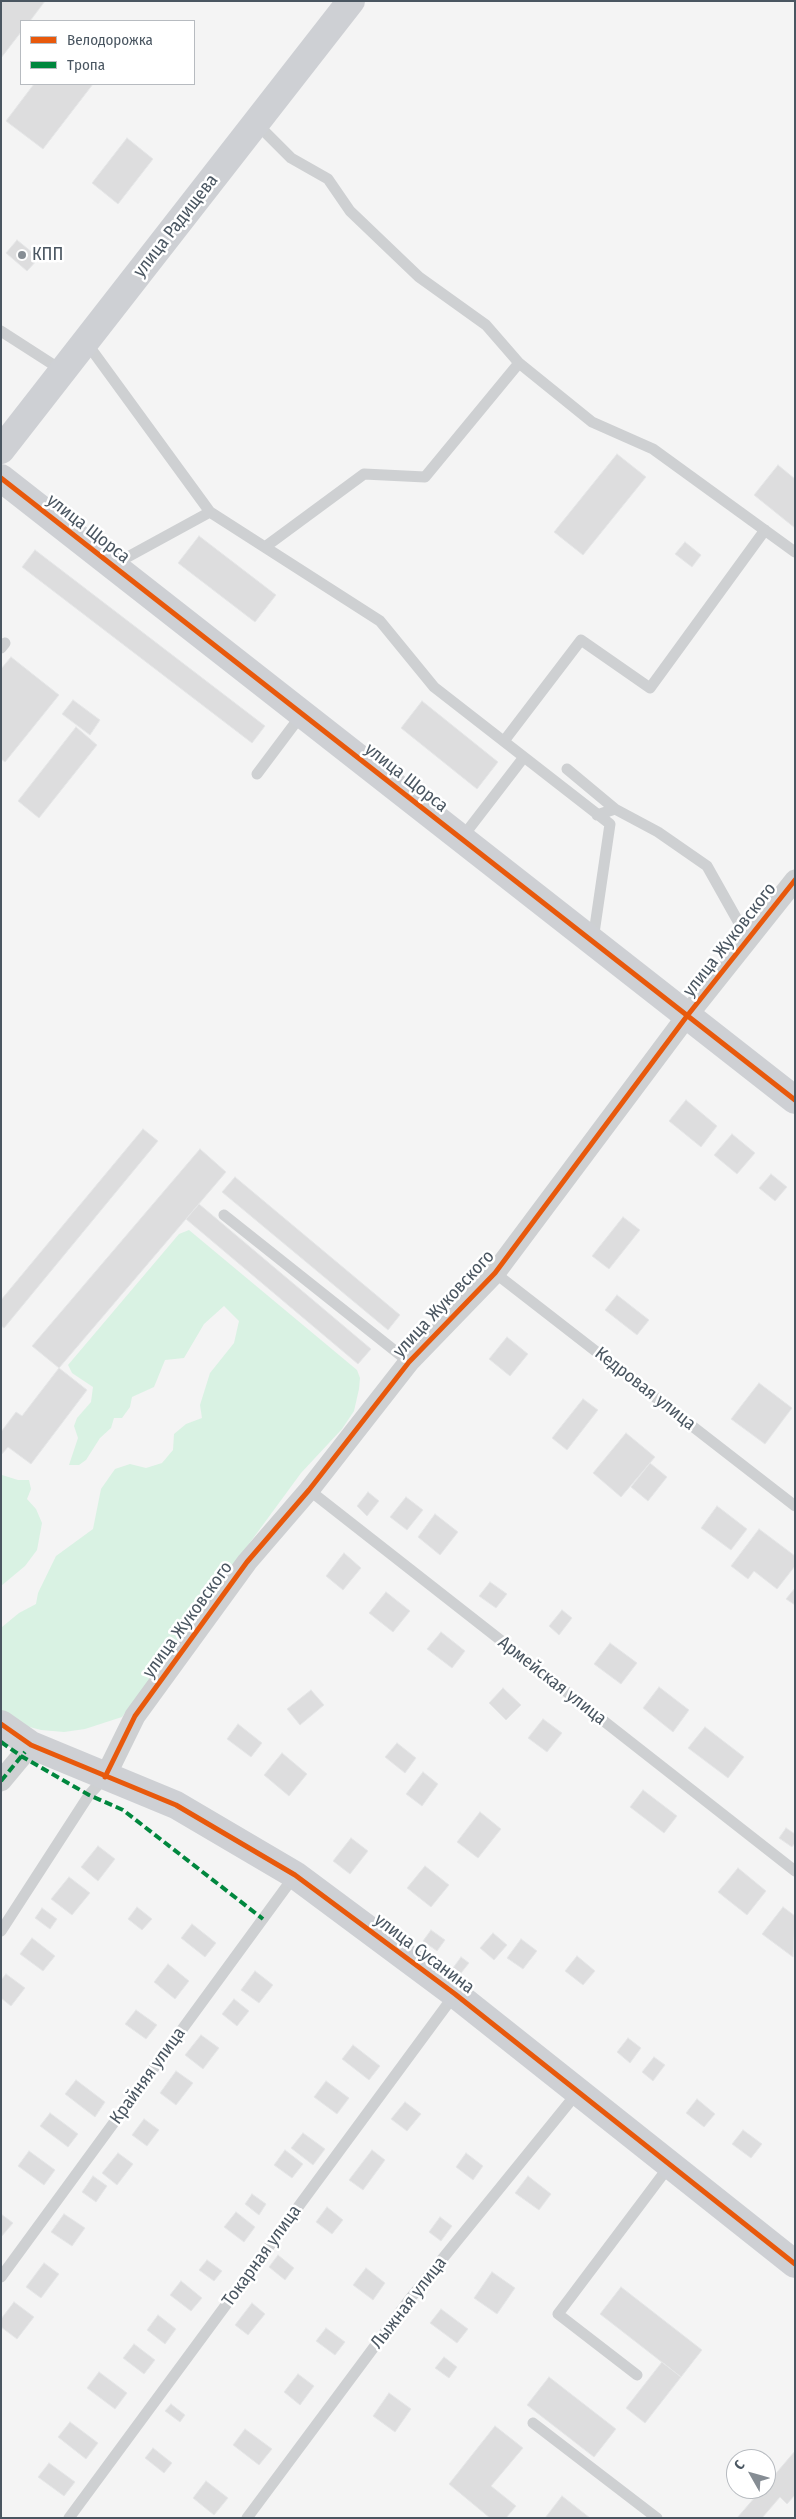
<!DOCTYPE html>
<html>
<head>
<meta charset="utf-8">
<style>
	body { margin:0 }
	#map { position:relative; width:796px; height:2519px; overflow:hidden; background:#f4f4f4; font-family:"Fira Sans Condensed",sans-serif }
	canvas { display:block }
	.frame { position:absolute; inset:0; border:2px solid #4a5661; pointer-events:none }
	.legend { position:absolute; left:20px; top:20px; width:175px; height:65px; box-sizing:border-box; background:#fff; border:1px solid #b7bbc0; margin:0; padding:6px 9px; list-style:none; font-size:15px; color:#4a5661 }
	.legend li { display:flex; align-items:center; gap:10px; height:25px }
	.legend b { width:25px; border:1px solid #b7bbc0 }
	.north { position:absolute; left:726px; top:2449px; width:50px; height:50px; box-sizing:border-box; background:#fff; border:1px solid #b7bbc0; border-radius:50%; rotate:308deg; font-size:14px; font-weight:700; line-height:20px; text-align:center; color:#4a5661 }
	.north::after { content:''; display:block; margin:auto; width:18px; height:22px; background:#868d94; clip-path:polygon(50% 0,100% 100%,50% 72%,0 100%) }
</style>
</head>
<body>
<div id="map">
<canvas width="796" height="2519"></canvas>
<div class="frame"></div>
<ul class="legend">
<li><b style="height:6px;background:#e8590c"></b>Велодорожка</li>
<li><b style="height:6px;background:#00873e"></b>Тропа</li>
</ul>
<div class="north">С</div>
</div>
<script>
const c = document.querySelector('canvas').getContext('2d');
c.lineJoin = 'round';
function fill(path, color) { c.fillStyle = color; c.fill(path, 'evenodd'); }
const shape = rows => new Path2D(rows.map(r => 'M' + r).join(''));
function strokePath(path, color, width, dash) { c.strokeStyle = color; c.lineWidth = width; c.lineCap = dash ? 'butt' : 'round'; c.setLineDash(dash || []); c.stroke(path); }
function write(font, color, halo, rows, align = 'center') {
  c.font = font + ' "Fira Sans Condensed",sans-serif'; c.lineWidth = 5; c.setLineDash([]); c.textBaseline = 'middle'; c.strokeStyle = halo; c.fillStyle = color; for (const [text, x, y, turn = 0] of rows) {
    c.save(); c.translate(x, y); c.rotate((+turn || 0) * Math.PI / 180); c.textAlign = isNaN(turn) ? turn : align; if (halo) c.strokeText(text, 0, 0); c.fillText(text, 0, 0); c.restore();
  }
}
fill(shape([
	[189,1230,357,1370,360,1378,359,1389,354,1411,342,1429,301,1473,122,1717,85,1729,64,1732,41,1730,22,1725,1,1712,2,1627,19,1613,36,1604,38,1593,56,1556,93,1529,101,1489,115,1469,130,1464,146,1468,162,1463,173,1450,174,1434,186,1424,202,1418,200,1405,210,1373,234,1343,239,1321,224,1306,204,1324,184,1358,165,1360,154,1387,132,1397,130,1407,122,1418,114,1418,111,1428,100,1438,86,1460,79,1465,69,1465,78,1438,74,1426,77,1418,91,1402,93,1387,72,1373,68,1365,179,1234],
	[2,1475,18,1480,29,1480,31,1489,27,1499,36,1509,42,1523,37,1550,25,1566,1,1586]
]), '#d9f2e3');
const building = shape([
	[1,1,45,1,30,21,21,21,21,32,1,58,1,1],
	[34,84,93,84,43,149,6,121,34,84],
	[127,138,153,159,118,204,92,183,127,138],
	[17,240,39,258,27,271,6,253,17,240],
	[617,454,646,477,583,555,554,532,617,454],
	[778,465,795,479,795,528,754,495,778,465],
	[199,536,276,595,255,622,178,563,199,536],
	[685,542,701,555,692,567,675,554,685,542],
	[35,550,265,726,252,743,22,567,35,550],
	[11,657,59,695,5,762,1,759,1,669,11,657],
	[73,700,100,720,90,735,62,714,73,700],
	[422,701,498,762,477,789,401,728,422,701],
	[76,727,97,745,39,818,18,801,76,727],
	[686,1100,717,1126,701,1147,669,1121,686,1100],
	[143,1129,158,1141,4,1328,1,1326,1,1300,143,1129],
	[732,1134,755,1153,737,1174,714,1155,732,1134],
	[200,1149,226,1172,59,1368,32,1346,200,1149],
	[771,1174,787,1187,775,1201,759,1188,771,1174],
	[235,1177,400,1315,388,1330,222,1192,235,1177],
	[199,1204,371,1349,358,1364,186,1219,199,1204],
	[623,1217,640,1230,609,1269,592,1256,623,1217],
	[617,1295,649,1320,637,1335,605,1310,617,1295],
	[507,1337,528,1354,510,1376,489,1359,507,1337],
	[59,1368,87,1390,31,1464,8,1447,1,1455,1,1432,16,1412,22,1416,59,1368],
	[759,1383,792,1408,765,1444,731,1419,759,1383],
	[583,1399,598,1410,567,1450,552,1438,583,1399],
	[626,1433,655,1457,621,1497,593,1473,626,1433],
	[650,1463,667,1477,648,1501,631,1487,650,1463],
	[368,1492,379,1501,367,1516,357,1506,368,1492],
	[406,1497,423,1510,407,1530,390,1517,406,1497],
	[717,1506,747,1529,731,1550,701,1528,717,1506],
	[435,1514,458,1532,440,1555,418,1537,435,1514],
	[759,1529,795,1556,795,1566,777,1589,754,1571,748,1579,731,1566,759,1529],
	[344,1553,361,1568,343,1590,326,1576,344,1553],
	[490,1582,507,1594,496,1608,479,1596,490,1582],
	[795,1588,795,1605,786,1599,795,1588],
	[386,1592,410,1611,393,1632,369,1613,386,1592],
	[562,1610,572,1618,559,1635,549,1626,562,1610],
	[441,1632,465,1651,452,1668,427,1649,441,1632],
	[610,1643,637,1663,621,1684,594,1664,610,1643],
	[659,1687,689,1710,673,1732,643,1708,659,1687],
	[503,1688,521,1705,506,1720,489,1703,503,1688],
	[311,1690,324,1705,300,1725,287,1709,311,1690],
	[543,1719,562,1733,547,1752,528,1738,543,1719],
	[238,1724,262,1743,251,1757,227,1739,238,1724],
	[705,1727,744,1757,728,1778,688,1748,705,1727],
	[397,1743,416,1758,405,1773,385,1757,397,1743],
	[282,1753,307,1774,289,1796,264,1775,282,1753],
	[423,1772,438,1784,422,1806,406,1794,423,1772],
	[643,1790,677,1816,664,1833,630,1807,643,1790],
	[480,1812,501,1829,478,1858,457,1842,480,1812],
	[786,1828,795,1834,795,1843,792,1847,779,1838,786,1828],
	[351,1838,368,1851,350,1874,333,1861,351,1838],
	[98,1846,115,1859,98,1881,81,1867,98,1846],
	[425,1866,449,1885,431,1907,407,1888,425,1866],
	[738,1868,766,1891,747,1915,718,1892,738,1868],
	[69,1877,90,1893,72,1915,51,1899,69,1877],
	[137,1907,152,1919,142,1930,128,1919,137,1907],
	[783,1907,795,1916,793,1957,762,1934,783,1907],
	[42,1908,57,1919,50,1929,35,1918,42,1908],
	[192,1924,216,1943,205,1957,181,1938,192,1924],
	[431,1930,445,1940,437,1951,423,1941,431,1930],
	[493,1933,507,1945,494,1960,480,1948,493,1933],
	[32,1938,55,1956,43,1971,20,1954,32,1938],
	[521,1939,537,1951,523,1969,507,1958,521,1939],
	[577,1956,595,1971,583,1985,565,1971,577,1956],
	[461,1957,469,1963,461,1973,453,1968,461,1957],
	[168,1964,189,1981,175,1999,154,1982,168,1964],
	[255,1971,273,1985,259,2003,241,1990,255,1971],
	[6,1974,25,1988,11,2006,1,1998,1,1980,6,1974],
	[234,1999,249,2011,237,2026,222,2014,234,1999],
	[136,2010,157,2025,146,2039,125,2024,136,2010],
	[201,2035,219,2048,203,2069,185,2055,201,2035],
	[628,2038,641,2048,630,2063,617,2052,628,2038],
	[353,2045,380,2066,369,2080,342,2059,353,2045],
	[654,2057,665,2065,653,2081,642,2072,654,2057],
	[176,2071,193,2083,176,2105,160,2093,176,2071],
	[76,2080,105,2102,95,2117,65,2094,76,2080],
	[326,2081,349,2098,337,2114,314,2097,326,2081],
	[697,2099,715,2114,704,2127,686,2113,697,2099],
	[405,2102,421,2114,407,2131,391,2119,405,2102],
	[50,2113,78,2134,68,2147,40,2126,50,2113],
	[144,2119,159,2130,147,2146,132,2135,144,2119],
	[743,2130,762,2144,751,2158,732,2144,743,2130],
	[303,2133,325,2149,313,2165,291,2148,303,2133],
	[285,2150,303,2164,292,2178,274,2165,285,2150],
	[372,2150,385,2160,363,2190,349,2180,372,2150],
	[29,2151,55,2170,44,2185,18,2166,29,2151],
	[118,2153,133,2164,117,2185,102,2173,118,2153],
	[466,2153,483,2166,473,2180,456,2167,466,2153],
	[93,2176,107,2186,96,2202,82,2192,93,2176],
	[528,2176,551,2194,539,2210,515,2193,528,2176],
	[252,2194,266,2204,259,2215,245,2204,252,2194],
	[327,2207,343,2220,332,2234,316,2222,327,2207],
	[236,2212,255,2227,244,2242,224,2227,236,2212],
	[1,2214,13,2223,1,2237,1,2214],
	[64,2214,85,2228,72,2246,51,2232,64,2214],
	[440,2217,452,2226,441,2241,429,2232,440,2217],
	[278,2255,294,2268,285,2280,269,2267,278,2255],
	[207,2260,222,2271,214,2281,199,2270,207,2260],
	[44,2263,59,2274,41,2298,26,2287,44,2263],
	[366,2268,385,2283,373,2300,353,2285,366,2268],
	[492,2272,515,2288,497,2314,474,2298,492,2272],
	[181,2281,202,2298,191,2311,170,2295,181,2281],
	[621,2287,702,2350,681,2377,600,2314,621,2287],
	[14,2302,34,2317,17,2339,1,2327,1,2319,14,2302],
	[252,2303,265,2314,248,2335,235,2325,252,2303],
	[441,2309,468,2329,457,2343,430,2323,441,2309],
	[158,2315,176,2329,165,2344,147,2330,158,2315],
	[326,2328,345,2342,335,2355,316,2341,326,2328],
	[134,2344,155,2360,144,2374,123,2358,134,2344],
	[444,2357,457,2367,449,2378,435,2368,444,2357],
	[662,2362,681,2377,645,2423,626,2408,662,2362],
	[99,2372,127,2393,115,2409,87,2388,99,2372],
	[298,2374,314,2386,300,2405,284,2392,298,2374],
	[549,2377,616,2429,594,2457,527,2405,549,2377],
	[389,2393,411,2409,395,2432,373,2416,389,2393],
	[171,2404,185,2415,180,2422,165,2411,171,2404],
	[70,2422,98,2443,86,2459,58,2437,70,2422],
	[495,2426,523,2448,491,2486,516,2506,506,2518,490,2518,449,2484,495,2426],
	[245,2429,272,2449,259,2465,233,2445,245,2429],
	[153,2448,172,2463,164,2473,145,2458,153,2448],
	[795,2451,795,2495,787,2504,780,2497,762,2518,737,2518,762,2489,766,2489,766,2485,795,2451],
	[49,2463,75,2482,64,2496,38,2477,49,2463],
	[206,2481,228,2498,214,2515,193,2498,206,2481],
	[562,2496,590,2518,545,2518,562,2496]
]);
fill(building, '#ddddde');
strokePath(building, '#e5e6e7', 1);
strokePath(shape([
	[256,123,291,158,328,179,350,211,419,277,486,325,519,363],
	[1,331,63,371],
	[86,342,210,512,380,621,434,687,610,824,593,940],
	[265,547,364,474,425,477,519,363,592,422,653,449,795,552],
	[113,565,210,512],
	[1,648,5,643],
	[504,741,581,640,650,688,765,530],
	[567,769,615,809],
	[257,774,302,714],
	[597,815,615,809,658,832,707,866,748,939],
	[461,839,524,757],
	[224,1215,409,1362],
	[495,1273,795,1506],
	[309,1490,795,1871],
	[1,1931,89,1795,105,1777],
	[1,2277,295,1875],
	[637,2375,558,2314,670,2165],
	[533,2423,657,2518],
	[69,2518,455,1994],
	[247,2518,409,2300,577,2093]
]), '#ced0d2', 11);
strokePath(shape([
	[105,1777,135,1716,247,1562,309,1490,409,1362,495,1273,687,1016,795,880],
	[1,1781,31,1745]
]), '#ced0d2', 21);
strokePath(shape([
	[1,450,351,1],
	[1,478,795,1100],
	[1,1724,31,1745,176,1805,295,1875,455,1994,795,2264]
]), '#ced0d4', 28);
strokePath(shape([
	[1,1742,21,1756,89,1795,123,1810,263,1919],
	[1,1781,25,1752]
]), '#00873e', 4, [8, 4]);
strokePath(shape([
	[1,478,795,1100],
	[1,1724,31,1745,176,1805,295,1875,455,1994,795,2264],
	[105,1777,135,1716,247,1562,309,1490,409,1362,495,1273,687,1016,795,880]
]), '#e8590c', 5);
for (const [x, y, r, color] of [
	[22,255,5,"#868d94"]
]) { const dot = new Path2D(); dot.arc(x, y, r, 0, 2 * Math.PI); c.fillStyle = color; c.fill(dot); strokePath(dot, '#fff', 2); }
write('18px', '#4a5661', '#fff', [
	["улица Радищева",176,226,-52],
	["улица Щорса",88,529,38],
	["улица Щорса",406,778,38],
	["улица Жуковского",730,940,-52],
	["улица Жуковского",444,1304,-47],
	["Кедровая улица",645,1389,38],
	["улица Жуковского",188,1620,-54],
	["Армейская улица",552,1681,38],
	["улица Сусанина",424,1954,37],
	["Крайняя улица",148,2076,-54],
	["Токарная улица",262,2256,-54],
	["Лыжная улица",409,2303,-52]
]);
write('18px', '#4a5661', '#fff', [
	["КПП",32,255]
], 'left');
</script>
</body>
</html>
